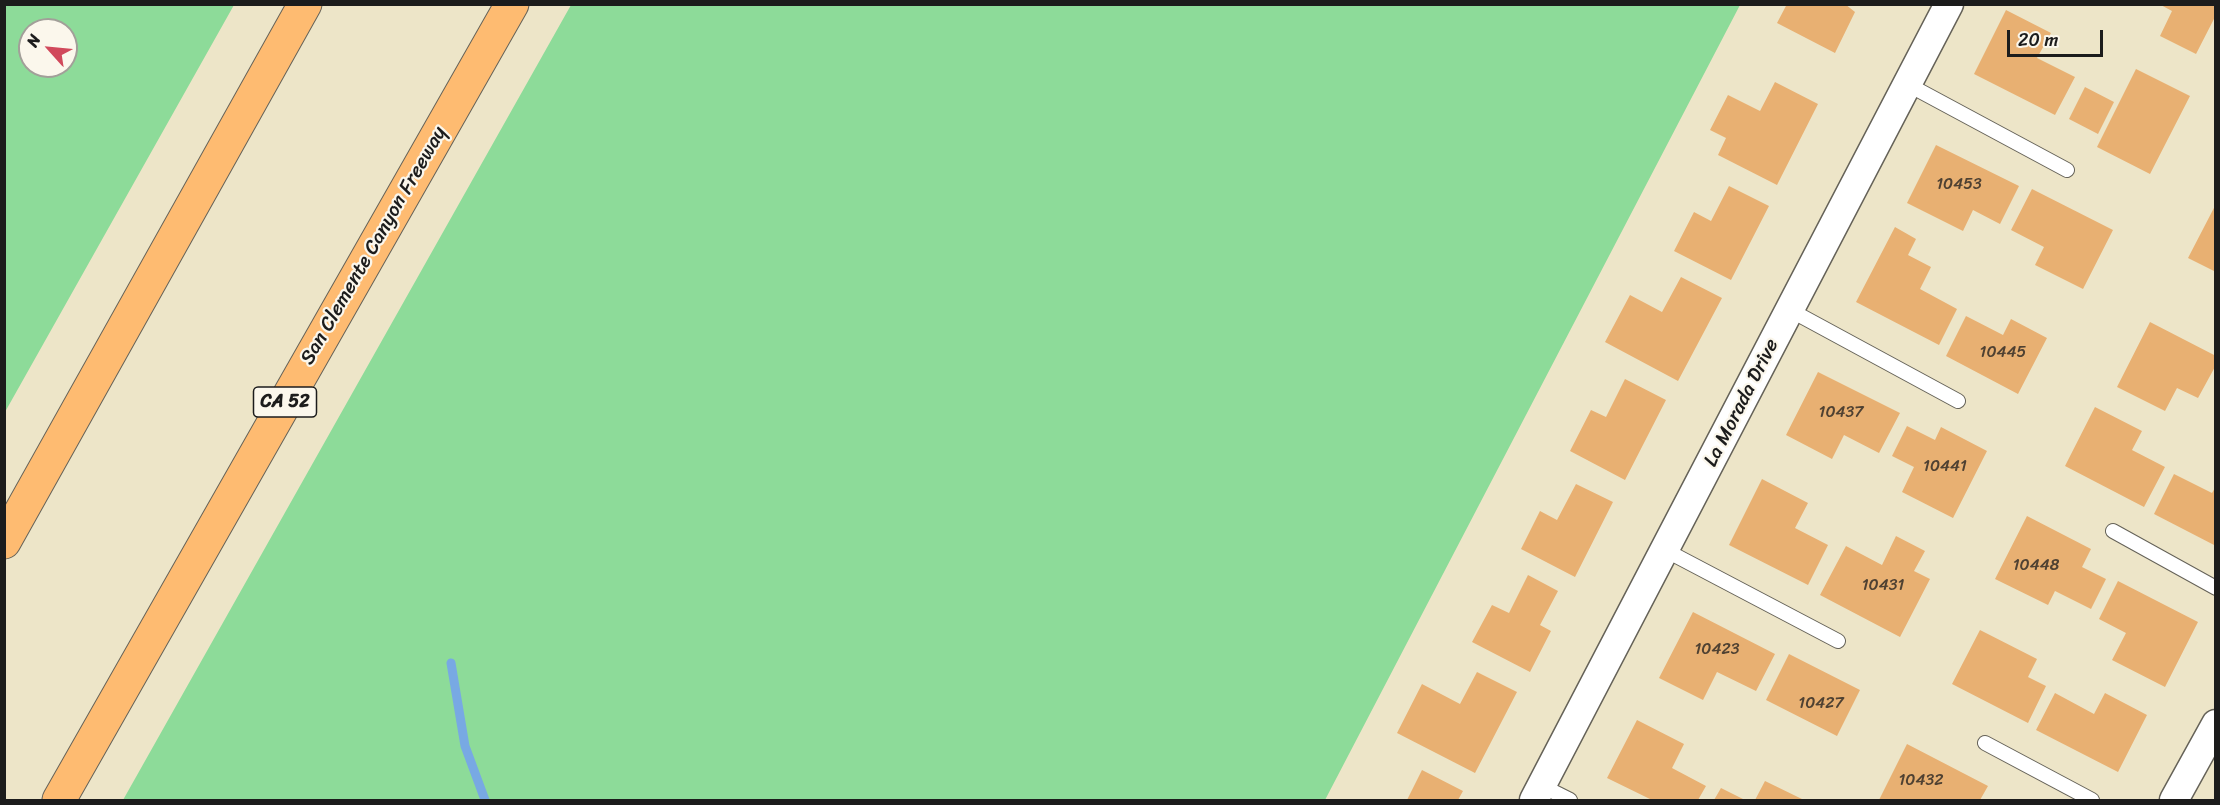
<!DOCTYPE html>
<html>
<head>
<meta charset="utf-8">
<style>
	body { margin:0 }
	#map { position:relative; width:2220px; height:805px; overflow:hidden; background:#ede5c8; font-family:Sriracha,sans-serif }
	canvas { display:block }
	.frame { position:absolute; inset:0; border:6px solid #1c1c1c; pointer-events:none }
	.north { position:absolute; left:18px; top:18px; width:60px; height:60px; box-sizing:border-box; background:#fbf7ec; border:2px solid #a29f99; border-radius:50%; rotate:297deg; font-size:16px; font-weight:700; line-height:24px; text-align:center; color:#1c1c1c }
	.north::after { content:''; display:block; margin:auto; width:21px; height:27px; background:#d1495b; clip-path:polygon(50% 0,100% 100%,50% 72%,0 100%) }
	.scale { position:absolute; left:2007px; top:30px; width:96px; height:27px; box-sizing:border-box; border:3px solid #1c1c1c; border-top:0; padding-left:8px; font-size:18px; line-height:21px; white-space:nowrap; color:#1c1c1c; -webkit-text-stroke:4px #fbf7ec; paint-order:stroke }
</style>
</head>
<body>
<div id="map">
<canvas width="2220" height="805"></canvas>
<div class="frame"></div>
<div class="north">N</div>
<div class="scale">20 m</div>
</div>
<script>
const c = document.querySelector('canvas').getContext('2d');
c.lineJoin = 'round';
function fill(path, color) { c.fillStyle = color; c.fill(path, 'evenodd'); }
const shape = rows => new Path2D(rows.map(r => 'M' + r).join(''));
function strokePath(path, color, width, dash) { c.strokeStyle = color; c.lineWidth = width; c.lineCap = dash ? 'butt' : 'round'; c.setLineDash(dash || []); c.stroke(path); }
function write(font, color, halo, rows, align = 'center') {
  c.font = font + ' Sriracha,sans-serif'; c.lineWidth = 4.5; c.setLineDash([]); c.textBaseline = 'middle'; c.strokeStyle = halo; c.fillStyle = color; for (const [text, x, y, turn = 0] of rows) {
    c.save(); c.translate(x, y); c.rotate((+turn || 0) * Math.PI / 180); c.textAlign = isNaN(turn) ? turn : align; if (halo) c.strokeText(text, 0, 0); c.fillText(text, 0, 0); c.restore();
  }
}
fill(shape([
	[5,4,234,5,5,412,4,5],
	[30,30,66,30,66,66,30,66],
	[571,5,571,4,1740,5,1325,800,123,800]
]), '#8ddb99');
strokePath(shape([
	[451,663,465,746,485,800]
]), '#78a9e3', 9);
fill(shape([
	[1787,4,1845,4,1855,12,1835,53,1777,23],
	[2159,4,2216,4,2216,15,2196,54,2160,36,2172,11],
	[2006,10,2051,33,2037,58,2075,77,2055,115,1974,74],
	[2136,69,2190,96,2150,174,2097,147],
	[1775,82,1818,104,1777,185,1718,155,1726,138,1710,130,1728,95,1760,111],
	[2085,87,2114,102,2098,134,2069,119],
	[1936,145,2019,186,2000,224,1973,210,1963,231,1907,203],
	[1729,186,1769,206,1731,280,1674,251,1694,212,1711,221],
	[2032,189,2113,230,2083,289,2035,265,2044,247,2011,230],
	[2216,204,2216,272,2188,258],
	[1895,227,1916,239,1908,255,1931,267,1920,289,1957,309,1939,345,1856,302],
	[1681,277,1722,298,1678,381,1605,342,1630,295,1662,312],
	[1966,316,2003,335,2011,319,2047,338,2018,394,1946,356],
	[2150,322,2216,356,2216,365,2198,398,2177,388,2165,411,2117,387],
	[1818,372,1900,413,1879,453,1844,435,1832,459,1786,435],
	[1625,379,1666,400,1625,480,1570,451,1591,410,1606,417],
	[2095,407,2142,431,2132,450,2165,467,2144,507,2065,466],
	[1907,426,1935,440,1941,427,1987,451,1953,518,1902,492,1914,467,1892,456],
	[2174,474,2212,493,2216,486,2216,546,2154,514],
	[1762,479,1808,503,1795,528,1828,545,1808,585,1729,545],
	[1576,484,1613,502,1575,577,1521,549,1540,511,1557,520],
	[2027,516,2091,549,2082,567,2106,579,2091,609,2055,591,2048,605,1995,579],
	[1896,536,1925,551,1914,571,1930,579,1900,637,1820,595,1846,546,1882,565],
	[1528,575,1558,591,1540,625,1551,631,1530,672,1472,642,1492,605,1509,613],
	[2118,581,2198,622,2165,687,2112,660,2126,633,2099,619],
	[1693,612,1775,654,1756,691,1717,672,1703,700,1659,678],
	[1980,630,2037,659,2028,677,2046,686,2028,723,1952,684],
	[1789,654,1860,690,1837,736,1766,700],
	[1477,672,1517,692,1475,773,1397,733,1422,684,1460,704],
	[2055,693,2094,714,2105,693,2147,715,2118,772,2036,730],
	[1637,720,1684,744,1672,768,1706,786,1698,800,1652,800,1607,778],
	[1907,744,1988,786,1980,800,1879,800],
	[1422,770,1463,791,1458,800,1407,800],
	[1765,781,1804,800,1755,800],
	[1721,788,1745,800,1714,800]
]), '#e8b072');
const service = shape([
	[1907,84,2067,170],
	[1790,310,1958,401],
	[2113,531,2216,588],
	[1665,550,1838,641],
	[1985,743,2092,800],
	[1542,786,1570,800]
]);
const minor = shape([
	[1534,800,1949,4],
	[2174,800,2216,724]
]);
const motorway = shape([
	[4,542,305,4],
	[59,800,512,4]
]);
strokePath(service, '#656258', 16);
strokePath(minor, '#656258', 31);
strokePath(motorway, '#656258', 35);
strokePath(service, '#fff', 14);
strokePath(minor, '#fff', 28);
strokePath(motorway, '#febb71', 33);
write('16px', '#4f4132', null, [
	["10453",1959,185],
	["10445",2003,353],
	["10437",1841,413],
	["10441",1945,467],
	["10448",2036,566],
	["10431",1883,586],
	["10423",1717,650],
	["10427",1821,704],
	["10432",1921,781]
]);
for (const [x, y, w] of [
	[285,402,63]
]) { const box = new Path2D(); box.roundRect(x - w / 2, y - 15, w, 30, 4.5); c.fillStyle = '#fbf7ec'; c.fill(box); strokePath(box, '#1c1c1c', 1.5); }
write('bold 18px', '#1c1c1c', null, [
	["CA 52",285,402]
]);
write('20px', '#1c1c1c', '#fbf7ec', [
	["San Clemente Canyon Freeway",374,246,-60],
	["La Morada Drive",1742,403,-63]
]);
</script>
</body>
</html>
